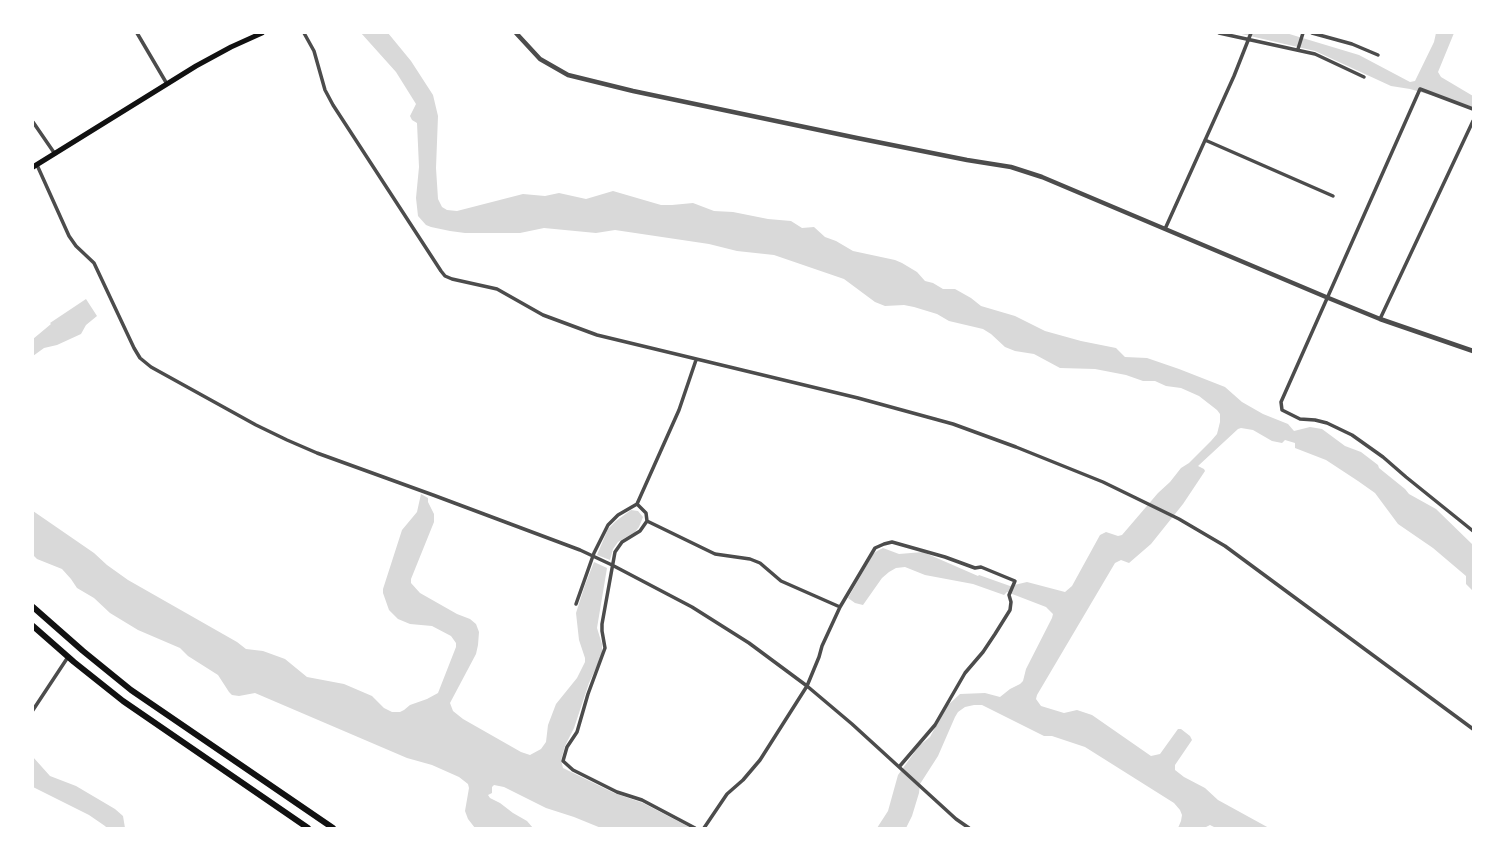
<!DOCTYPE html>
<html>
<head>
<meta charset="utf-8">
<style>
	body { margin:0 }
	#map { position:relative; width:1506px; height:861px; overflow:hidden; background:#fff; font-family:Arial,sans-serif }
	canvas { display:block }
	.frame { position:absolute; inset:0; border:34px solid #fff; pointer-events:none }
</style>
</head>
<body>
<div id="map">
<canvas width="1506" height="861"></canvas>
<div class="frame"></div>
</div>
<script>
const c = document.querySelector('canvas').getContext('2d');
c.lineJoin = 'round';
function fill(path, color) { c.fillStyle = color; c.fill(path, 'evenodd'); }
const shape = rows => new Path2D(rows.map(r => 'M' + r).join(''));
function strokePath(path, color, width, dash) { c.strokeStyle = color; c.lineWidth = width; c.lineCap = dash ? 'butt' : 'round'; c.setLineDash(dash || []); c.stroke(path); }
fill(shape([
	[361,33,388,33,411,61,433,95,438,116,436,168,438,199,442,207,447,210,457,211,523,194,545,196,559,193,586,199,613,191,661,205,672,205,693,203,714,211,733,212,768,219,791,221,802,228,814,227,825,237,836,241,853,251,895,260,902,263,917,272,925,281,933,283,943,289,955,289,971,298,981,306,1015,316,1045,331,1081,341,1116,348,1125,357,1147,358,1179,369,1225,387,1242,402,1263,414,1288,424,1294,431,1310,427,1322,429,1345,446,1361,452,1378,465,1379,468,1405,489,1409,494,1436,509,1473,545,1473,591,1466,584,1466,576,1433,548,1398,524,1375,493,1358,481,1326,460,1295,448,1295,443,1285,440,1282,443,1272,441,1253,430,1241,428,1238,429,1198,466,1204,469,1205,471,1183,504,1151,544,1129,563,1121,560,1115,563,1037,695,1036,699,1041,706,1064,713,1077,710,1092,715,1151,756,1160,754,1178,729,1181,729,1190,736,1192,740,1175,765,1175,770,1184,777,1205,788,1218,800,1269,828,1216,828,1210,825,1204,828,1178,828,1181,821,1182,815,1180,810,1174,803,1085,747,1052,736,1044,736,982,705,974,705,965,707,958,712,955,717,938,756,920,784,919,793,912,816,906,828,877,828,888,811,898,775,919,746,930,737,946,707,960,694,985,693,1000,697,1010,689,1020,684,1023,681,1026,669,1052,618,1053,614,1046,607,1007,592,1004,595,973,584,925,575,905,567,896,568,889,572,882,578,863,605,855,603,848,598,873,554,877,551,883,548,899,554,923,552,978,576,979,575,1010,586,1027,582,1065,592,1072,586,1100,535,1106,532,1118,536,1122,535,1158,493,1170,482,1181,468,1189,463,1211,441,1217,434,1220,422,1220,414,1217,410,1199,396,1181,388,1166,386,1155,381,1143,381,1126,375,1095,369,1060,368,1034,354,1015,351,1005,347,991,334,983,329,949,321,937,314,914,307,904,305,885,306,875,302,844,279,774,255,737,251,709,244,615,230,596,233,544,228,520,233,465,233,450,231,431,227,426,225,418,216,416,198,419,167,417,123,412,120,410,116,416,104,396,72],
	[1237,33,1286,33,1359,55,1410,82,1415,81,1434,42,1436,33,1454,33,1438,72,1441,77,1473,96,1473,107,1410,89,1391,86,1315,51],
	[86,299,97,316,86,325,81,334,57,345,44,348,33,356,33,339,51,324,50,323],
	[421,494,428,498,428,502,434,514,434,522,411,579,411,583,420,593,457,614,470,619,476,624,479,632,478,645,476,654,450,703,453,711,463,719,521,752,530,755,541,749,546,742,548,725,556,704,577,678,585,662,585,658,579,640,576,613,585,585,594,562,607,568,597,628,602,644,602,655,589,683,574,728,565,746,561,760,563,768,614,793,643,803,691,828,601,828,574,817,546,808,504,787,494,785,492,787,492,793,488,795,490,798,500,803,513,813,527,821,533,828,475,828,468,819,465,811,469,788,468,784,459,777,432,765,407,758,255,693,239,696,232,695,229,692,218,675,188,656,180,648,138,630,110,613,94,598,77,588,71,579,62,569,37,559,33,555,33,511,94,553,107,565,128,580,237,642,246,649,263,651,285,659,307,677,344,684,372,696,384,708,392,712,400,712,404,710,410,705,427,699,438,693,456,647,456,643,451,636,432,626,410,624,398,619,389,610,383,593,383,589,402,530,417,512],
	[631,510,638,511,643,517,639,527,635,532,618,542,613,549,610,560,597,555,608,529,616,521],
	[33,757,50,776,76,786,115,809,123,816,125,828,107,828,105,826,89,815,33,787]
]), '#d9d9d9');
strokePath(shape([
	[137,33,167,84],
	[304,33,314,51,325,90,333,105,441,271,445,276,452,279,497,289,543,315,597,335,858,398,953,424,1016,447,1103,482,1179,519,1225,546,1473,729],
	[1219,33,1315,54,1364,77],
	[1312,33,1352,44,1378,55],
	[1298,49,1303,33],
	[1473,109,1420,89,1281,402,1282,410,1300,419,1315,420,1327,423,1352,435,1383,457,1406,477,1473,531],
	[33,122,55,154],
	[1205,140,1333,196],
	[37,165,69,236,76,246,94,263,134,348,140,358,151,367,256,425,287,440,317,453,433,495,580,550,612,565,692,607,749,643,807,686,852,724,956,819,969,828],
	[1165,229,1234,76,1251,33],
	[1380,319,1473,121],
	[637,504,646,513,647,521,640,531,622,542,615,552,602,624,602,631,605,648,588,694,577,732,567,747,563,761,573,770,617,792,642,800,695,828],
	[647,521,715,554,750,559,760,563,781,581,840,607],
	[576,604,594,553,608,525,618,515,637,504,679,410,696,360],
	[33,710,68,657],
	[704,828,727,794,743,780,760,760,807,686,819,657,822,646,840,607,875,548,884,544,892,542,945,557,975,568,981,567,1015,581,1009,595,1011,602,1010,610,995,634,983,652,965,673,935,725,899,767]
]), '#4c4c4c', 3.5);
strokePath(shape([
	[516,33,540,59,568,75,633,91,857,138,967,160,1011,167,1042,177,1326,297,1380,319,1473,351]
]), '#4c4c4c', 4.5);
strokePath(shape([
	[33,167,196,66,231,47,262,33]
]), '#111', 5);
strokePath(shape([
	[33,607,83,651,131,690,333,828],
	[33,626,74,662,123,701,308,828]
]), '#111', 6);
</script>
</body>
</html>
